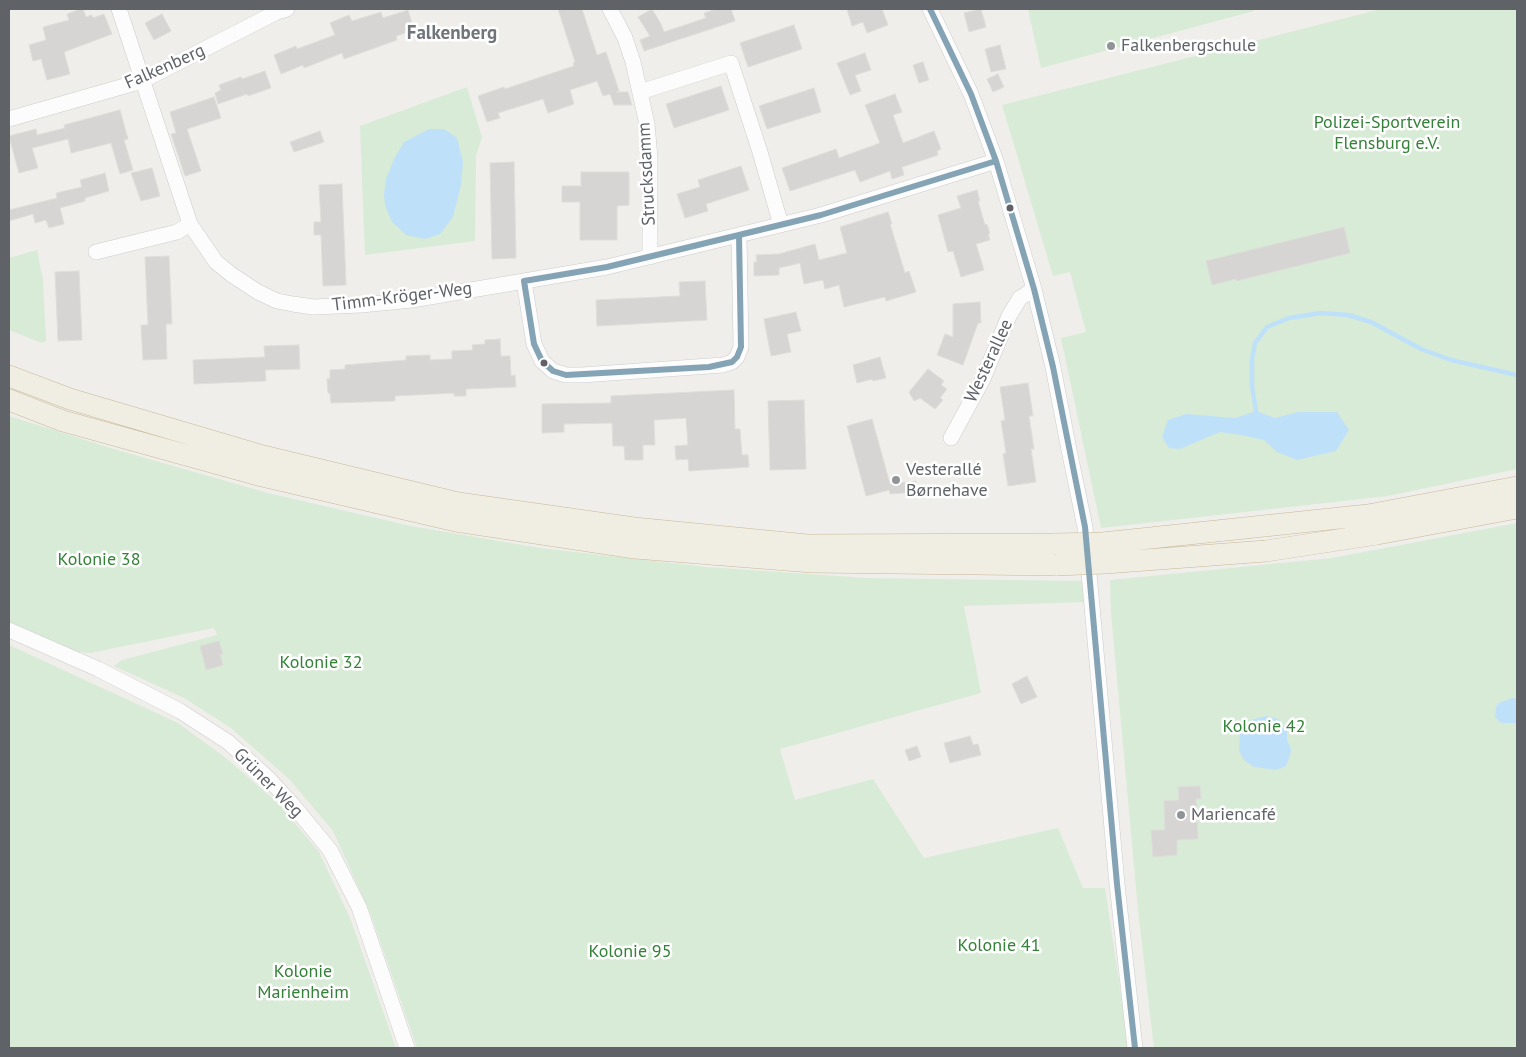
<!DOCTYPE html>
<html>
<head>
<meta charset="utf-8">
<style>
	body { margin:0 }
	#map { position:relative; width:1526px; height:1057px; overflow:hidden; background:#efeeea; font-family:"PT Sans",sans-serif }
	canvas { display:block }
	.frame { position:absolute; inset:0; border:10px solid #5f6368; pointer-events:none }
</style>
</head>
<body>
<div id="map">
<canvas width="1526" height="1057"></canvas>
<div class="frame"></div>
</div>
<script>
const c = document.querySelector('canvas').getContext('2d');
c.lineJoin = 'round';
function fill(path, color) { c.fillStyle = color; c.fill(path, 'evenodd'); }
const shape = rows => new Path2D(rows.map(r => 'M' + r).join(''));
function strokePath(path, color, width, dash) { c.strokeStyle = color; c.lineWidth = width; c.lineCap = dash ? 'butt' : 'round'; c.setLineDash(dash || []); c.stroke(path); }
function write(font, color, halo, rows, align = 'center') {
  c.font = font + ' "PT Sans",sans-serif'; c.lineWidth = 5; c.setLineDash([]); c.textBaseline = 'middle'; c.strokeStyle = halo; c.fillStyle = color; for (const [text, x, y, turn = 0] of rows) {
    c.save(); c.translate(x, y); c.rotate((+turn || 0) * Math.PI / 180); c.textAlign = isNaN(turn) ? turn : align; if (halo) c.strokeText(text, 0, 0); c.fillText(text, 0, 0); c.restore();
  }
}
fill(shape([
	[1028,9,1254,9,1254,11,1041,68],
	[1381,9,1517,9,1517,469,1388,496,1101,528,1061,338,1086,332,1070,272,1053,276,1002,105],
	[467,87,482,137,476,156,475,241,365,255,360,126],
	[37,250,43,280,46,341,42,343,9,330,9,258],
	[9,416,117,450,268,493,411,526,540,548,706,567,867,578,1082,581,1085,602,964,606,981,693,780,749,795,800,873,779,924,858,1058,828,1083,888,1105,888,1129,1048,417,1048,371,915,333,831,290,780,231,728,184,698,114,666,122,660,217,635,214,628,90,653,72,651,9,622],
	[1517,523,1517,1048,1154,1048,1138,910,1111,613,1110,580,1332,558],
	[9,645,178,723,226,758,279,804,319,852,350,918,396,1048,9,1048]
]), '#d8ebd6');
fill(shape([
	[429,129,444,129,457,138,463,162,461,185,453,217,440,234,425,239,406,235,392,222,385,205,384,194,386,179,394,159,404,142],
	[1256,411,1275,418,1298,412,1337,412,1349,430,1336,451,1297,460,1277,452,1264,440,1241,435,1220,432,1180,449,1169,448,1162,437,1168,420,1186,414,1235,418],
	[1512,698,1517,699,1517,723,1501,723,1495,717,1496,707,1499,703],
	[1266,716,1278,719,1287,730,1287,740,1291,749,1290,756,1286,766,1277,770,1254,767,1244,760,1239,751,1240,729,1243,724,1254,719]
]), '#bfe0f9');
strokePath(shape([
	[1256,411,1252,386,1252,359,1255,343,1267,327,1289,318,1321,313,1348,315,1371,322,1421,349,1451,360,1517,375]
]), '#bfe0f9', 4.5);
const building = shape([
	[81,9,83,9,86,17,92,15,93,18,104,14,112,34,64,52,70,74,47,80,41,59,33,61,29,45,46,40,43,27,69,20,67,14,81,9],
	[558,9,582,9,597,55,606,52,619,91,616,92,628,92,632,105,614,105,610,94,603,96,597,81,570,90,574,104,548,113,543,99,498,113,500,118,487,122,478,96,504,87,505,89,574,66,573,63,575,62,558,9],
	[652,9,661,24,664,32,706,18,704,13,717,9,731,9,735,21,644,51,640,40,650,36,638,17,652,9],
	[847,9,882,9,888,25,867,33,863,22,852,26,847,9],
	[981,9,986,27,969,32,964,13,981,9],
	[408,10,414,30,396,36,397,40,344,59,342,53,304,68,303,65,281,74,274,55,296,46,297,49,335,35,330,23,349,15,352,21,381,12,383,18,408,10],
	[162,14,171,31,154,40,145,23,162,14],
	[794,25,802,49,748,67,740,43,794,25],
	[1000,45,1006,69,991,72,985,49,1000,45],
	[865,53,871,70,855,75,861,91,850,95,837,63,865,53],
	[923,62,929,80,919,83,913,65,923,62],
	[265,71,271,88,248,96,247,94,218,104,215,93,221,90,219,85,241,77,242,79,265,71],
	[998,74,1004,87,993,92,987,79,998,74],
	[721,86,729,110,674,128,666,104,721,86],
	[814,88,821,112,767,129,759,106,814,88],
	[895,94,902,112,893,115,903,143,934,131,941,149,937,151,938,155,902,167,904,175,892,179,890,171,860,182,855,170,790,191,782,168,836,149,839,158,880,143,865,105,895,94],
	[214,97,221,118,187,129,201,171,185,176,171,134,176,133,170,112,214,97],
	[120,110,128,139,124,140,133,170,120,174,111,143,71,153,68,139,32,148,38,168,19,173,9,136,36,129,37,135,65,128,64,125,120,110],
	[320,131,324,142,294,152,290,142,320,131],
	[514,162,516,258,492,259,490,163,514,162],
	[741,166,749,190,706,204,708,211,685,218,677,194,700,187,698,180,741,166],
	[152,168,160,196,141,201,131,173,152,168],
	[581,172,629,172,629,205,617,206,617,240,580,240,580,202,562,202,562,186,581,186,581,172],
	[105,173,109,191,85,198,85,201,60,208,64,224,49,228,46,220,35,223,33,214,9,221,9,210,57,198,56,193,82,187,80,180,105,173],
	[342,184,346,285,323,286,321,235,314,235,314,222,321,222,319,185,342,184],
	[977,190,980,201,978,201,985,225,987,224,990,234,988,234,990,240,976,244,984,270,961,277,953,251,948,252,938,215,961,208,957,196,977,190],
	[888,212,892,224,890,224,905,273,909,271,916,292,886,301,885,297,844,307,839,285,825,289,823,280,804,284,800,263,779,268,779,275,754,276,754,262,757,262,756,255,779,254,815,244,819,260,847,253,840,227,888,212],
	[1344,227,1350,253,1236,281,1236,279,1212,285,1206,261,1344,227],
	[169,256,172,324,166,324,167,359,143,360,141,325,148,325,145,257,169,256],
	[79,271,82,340,58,341,55,272,79,271],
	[705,281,707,320,597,326,596,300,680,296,679,282,705,281],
	[980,302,981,323,978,323,963,365,937,355,945,334,953,337,953,304,980,302],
	[796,312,801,331,787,334,791,352,771,356,764,319,796,312],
	[500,339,501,356,510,356,511,376,515,375,516,387,466,389,466,396,454,396,454,393,395,396,395,401,331,403,330,393,328,393,327,379,330,379,330,370,345,369,345,365,406,360,406,356,430,355,430,360,452,359,452,351,473,350,472,345,485,344,485,340,500,339],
	[299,345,300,369,265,370,266,381,194,384,193,360,265,357,264,346,299,345],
	[880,357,886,378,873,381,872,379,857,383,853,365,880,357],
	[928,369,944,381,941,385,947,389,940,398,943,400,935,409,920,398,914,401,909,392,928,369],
	[1028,383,1033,416,1029,416,1034,449,1031,449,1036,482,1008,486,1003,454,1006,453,1001,421,1005,420,1000,387,1028,383],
	[734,390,735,429,740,429,742,455,748,455,749,467,689,471,688,459,676,460,675,446,688,445,686,418,654,420,655,445,643,445,643,460,625,460,624,446,613,446,612,423,564,424,564,432,542,433,542,404,611,403,611,396,734,390],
	[804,400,806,469,770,470,768,401,804,400],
	[872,419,890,484,916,481,917,492,890,494,889,490,866,496,847,426,872,419],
	[219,641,223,654,220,654,223,665,206,670,200,646,219,641],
	[1027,676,1037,697,1021,704,1012,684,1027,676],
	[970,736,973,745,978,744,981,755,950,763,944,743,970,736],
	[917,746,921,757,909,761,905,750,917,746],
	[1200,786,1201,799,1196,799,1198,839,1177,840,1177,855,1153,857,1151,830,1165,830,1164,801,1179,800,1178,787,1200,786]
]);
fill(building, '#d6d5d3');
strokePath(building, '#deddd9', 1);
const minor = shape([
	[119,9,190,224,216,262,232,275,258,292,277,301,293,304,313,307,361,305,412,300,607,267,821,215,996,161],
	[610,9,625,38,633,62,647,124,650,158,650,257],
	[930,9,971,94,996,161,1034,289,1053,367,1069,450,1085,527,1087,551,1117,884,1135,1048],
	[640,92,731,63,760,152,781,225],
	[9,119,142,81,277,12,287,9],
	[96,252,177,232,190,224],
	[524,281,534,344,542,361,553,371,566,375,582,375,723,365,732,362,737,357,741,347,739,235],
	[951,438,983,379,1009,316,1020,298,1034,289],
	[9,630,98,669,180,711,228,742,268,778,292,804,330,850,359,907,407,1048]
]);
const highway = shape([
	[9,376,70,399,263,456,458,503,634,528,807,545,1054,544],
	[9,400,63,421,258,475,456,521,635,548,812,562,1057,565],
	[1103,543,1368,515,1517,487],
	[1105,563,1266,551,1377,534,1517,508]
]);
strokePath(minor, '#cbcccc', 16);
strokePath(highway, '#c8b996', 22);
strokePath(minor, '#fdfcfc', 15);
strokePath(highway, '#f0ede3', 21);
const highwayBridge = shape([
	[1054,544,1103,543],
	[1057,565,1105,563]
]);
strokePath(highwayBridge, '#c8b996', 22, []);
strokePath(highwayBridge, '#f0ede3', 21);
strokePath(shape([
	[930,9,971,94,996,161,1034,289,1053,367,1085,527,1117,884,1135,1048],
	[739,235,741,347,737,357,732,362,709,367,566,375,553,371,542,361,534,344,524,281,607,267,739,235],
	[739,235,821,215,996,161]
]), '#84a3b4', 6);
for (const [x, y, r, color] of [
	[1111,46,5,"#919496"],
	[1010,208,4.5,"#5f6368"],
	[544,363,4.5,"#5f6368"],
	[896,480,5,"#919496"],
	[1181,815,5,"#919496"]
]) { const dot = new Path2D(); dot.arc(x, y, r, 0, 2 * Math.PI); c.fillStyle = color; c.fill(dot); strokePath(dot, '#fff', 2); }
write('18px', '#5f6368', '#fff', [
	["Falkenbergschule",1121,46],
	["Vesterallé",906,470],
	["Børnehave",906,491],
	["Mariencafé",1191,815]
], 'left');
write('18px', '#5f6368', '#fff', [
	["Falkenberg",165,67,-24],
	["Strucksdamm",647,174,-93],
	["Timm-Kröger-Weg",402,297,-7],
	["Westerallee",989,361,-65],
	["Grüner Weg",268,783,45]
]);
write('18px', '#348238', '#fff', [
	["Polizei-Sportverein",1387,123],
	["Flensburg e.V.",1387,144],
	["Kolonie 38",99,560],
	["Kolonie 32",321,663],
	["Kolonie 42",1264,727],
	["Kolonie 41",999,946],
	["Kolonie 95",630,952],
	["Kolonie",303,972],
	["Marienheim",303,993]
]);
write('bold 19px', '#70757a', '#fff', [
	["Falkenberg",452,34]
]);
</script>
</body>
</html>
